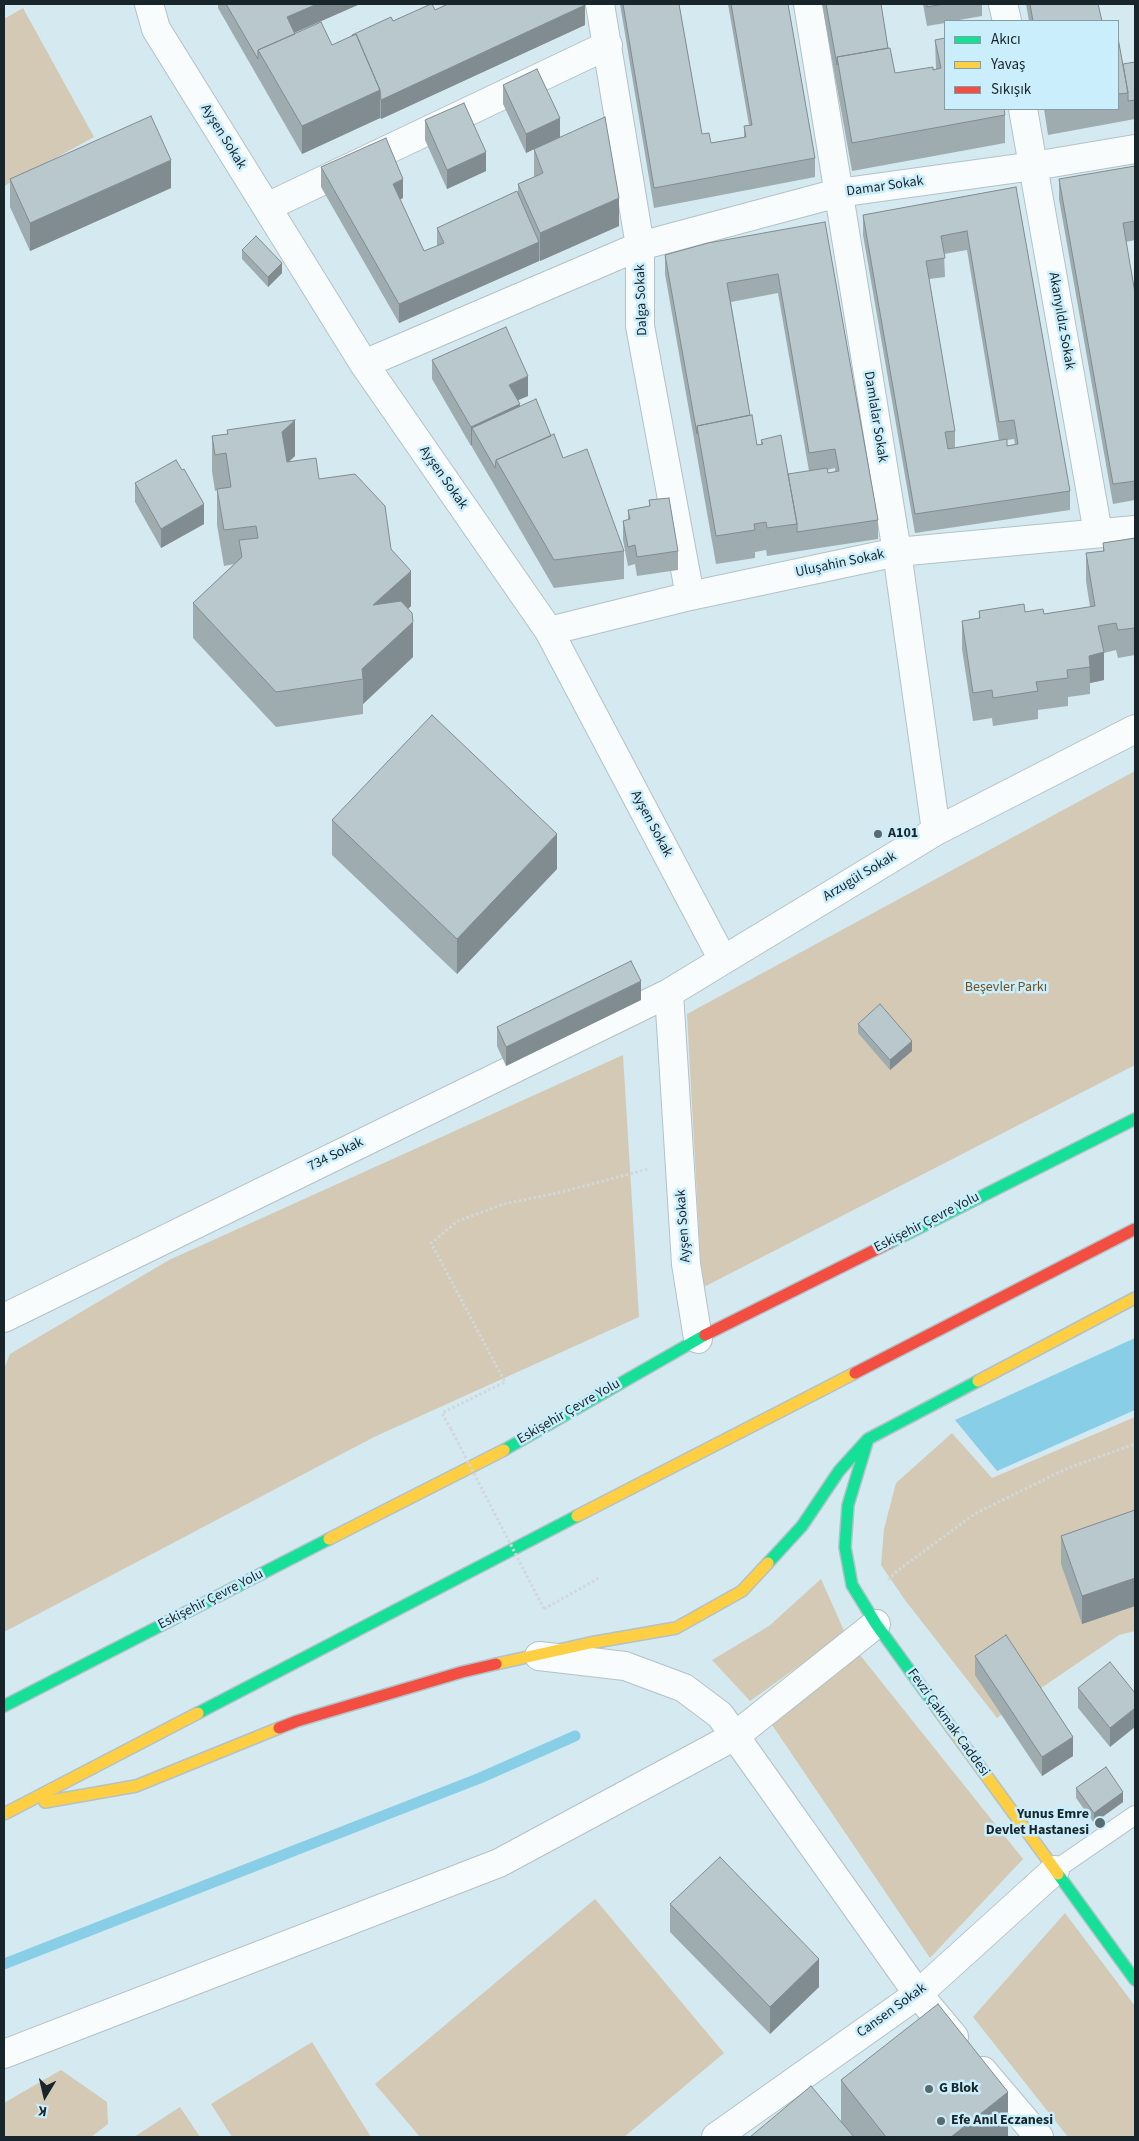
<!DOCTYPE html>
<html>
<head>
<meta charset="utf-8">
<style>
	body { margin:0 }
	#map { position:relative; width:1139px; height:2141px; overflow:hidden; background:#d5e9f0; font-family:"Source Sans 3",sans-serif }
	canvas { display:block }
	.frame { position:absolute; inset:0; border:5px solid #18252a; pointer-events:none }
	.legend { position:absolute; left:944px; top:20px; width:175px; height:90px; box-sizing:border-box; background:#caeefb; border:1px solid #839ea7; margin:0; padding:6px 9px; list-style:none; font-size:15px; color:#18252a }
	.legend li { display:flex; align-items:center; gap:10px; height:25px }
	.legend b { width:25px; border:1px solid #839ea7 }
	.north { position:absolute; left:20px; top:2071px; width:50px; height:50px; -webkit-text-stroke:4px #caeefb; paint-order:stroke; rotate:189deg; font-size:14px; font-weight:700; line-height:20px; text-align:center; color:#18252a }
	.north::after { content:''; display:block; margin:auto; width:18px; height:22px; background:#18252a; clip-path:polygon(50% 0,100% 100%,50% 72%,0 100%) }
</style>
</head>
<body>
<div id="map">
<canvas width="1139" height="2141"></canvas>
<div class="frame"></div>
<ul class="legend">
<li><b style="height:6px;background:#16e098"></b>Akıcı</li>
<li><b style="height:6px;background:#ffcf43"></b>Yavaş</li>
<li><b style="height:6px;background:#f24e42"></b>Sıkışık</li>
</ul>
<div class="north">K</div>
</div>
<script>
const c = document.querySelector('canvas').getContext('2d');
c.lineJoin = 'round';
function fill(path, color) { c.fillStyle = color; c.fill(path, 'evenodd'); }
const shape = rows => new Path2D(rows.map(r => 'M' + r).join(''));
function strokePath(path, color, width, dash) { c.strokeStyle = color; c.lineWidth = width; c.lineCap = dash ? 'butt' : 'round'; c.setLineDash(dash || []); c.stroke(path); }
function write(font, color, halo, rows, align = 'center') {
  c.font = font + ' "Source Sans 3",sans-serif'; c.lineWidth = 5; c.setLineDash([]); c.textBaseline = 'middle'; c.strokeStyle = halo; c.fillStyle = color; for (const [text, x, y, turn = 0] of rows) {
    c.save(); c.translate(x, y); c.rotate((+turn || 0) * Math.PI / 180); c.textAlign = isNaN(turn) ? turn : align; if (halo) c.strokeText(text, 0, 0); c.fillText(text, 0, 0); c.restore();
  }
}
fill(shape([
	[23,8,94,137,4,186,4,19],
	[1135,771,1135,1065,702,1288,687,1014],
	[623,1055,639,1317,374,1437,4,1632,4,1369,10,1354,169,1260],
	[1135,1417,1135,1631,1119,1635,997,1718,905,1600,881,1565,884,1529,896,1483,952,1433,992,1478],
	[821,1579,845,1633,750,1701,712,1660,769,1626],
	[856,1650,1023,1859,930,1958,766,1716],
	[595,1899,724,2053,624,2137,420,2137,375,2084],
	[1065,1913,1135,2006,1135,2137,1068,2137,973,2017],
	[312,2042,371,2137,232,2137,211,2104],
	[61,2070,107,2102,108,2124,91,2137,4,2137,4,2103],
	[180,2107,200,2137,134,2137]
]), '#d3c9b5');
fill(shape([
	[1135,1338,1135,1410,997,1471,955,1420]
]), '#88cee6');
strokePath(shape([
	[4,1964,480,1778,575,1736]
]), '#88cee6', 11);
const lane = shape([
	[1055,1870,1135,1815]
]);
const street = shape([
	[149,4,156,29,364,364,549,631,723,960],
	[600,4,640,246,640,326,690,596],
	[808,4,897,552,936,831],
	[1003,4,1007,21],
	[1023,109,1098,533],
	[267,207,608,45],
	[364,364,640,246,838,193,1034,166,1135,149],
	[549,631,690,596,897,552,1135,530],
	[669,993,686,1264,698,1339],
	[4,1318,669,993,936,831,1135,729],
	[539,1656,625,1666,684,1688,720,1715,918,1994,954,2037],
	[4,2054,499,1863,735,1736,876,1624],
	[983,2071,1039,2137],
	[716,2137,918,1994,1055,1870]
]);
const fast = shape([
	[889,1243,1135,1119],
	[868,1439,848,1505,845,1547,852,1585,876,1624,939,1711],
	[504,1450,705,1335],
	[768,1563,802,1526,839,1471,868,1439,978,1381],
	[4,1706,329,1539],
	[198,1713,577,1516],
	[1058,1874,1135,1980]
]);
const slow = shape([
	[978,1381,1135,1298],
	[577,1516,855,1373],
	[329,1539,504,1450],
	[496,1664,590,1643,676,1628,742,1591,768,1563],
	[939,1711,1058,1874],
	[45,1802,136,1786,279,1728],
	[4,1814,198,1713]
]);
const jam = shape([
	[705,1335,889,1243],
	[855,1373,1135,1229],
	[279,1728,297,1721,462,1672,496,1664]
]);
strokePath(lane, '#b2c2c7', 20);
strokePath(street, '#b2c2c7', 30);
strokePath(fast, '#b2c2c7', 14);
strokePath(slow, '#b2c2c7', 14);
strokePath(jam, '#b2c2c7', 14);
strokePath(shape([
	[451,1429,442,1413,505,1382,431,1243,458,1221,504,1204,558,1193,648,1169],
	[888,1580,897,1571,976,1513,1068,1468,1135,1444],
	[544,1609,599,1578]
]), '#d2d8da', 3, [2.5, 2.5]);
strokePath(lane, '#f9fcfd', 18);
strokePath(street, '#f9fcfd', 28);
strokePath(fast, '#16e098', 11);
strokePath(slow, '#ffcf43', 11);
strokePath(jam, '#f24e42', 11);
strokePath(shape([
	[451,1429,544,1609]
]), '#d2d8da', 3, [2.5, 2.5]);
fill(shape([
	[218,4,360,4,294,33,332,45,393,21,435,10,585,25,381,119,380,118,302,154,218,8],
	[620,4,679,4,702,134,711,143,744,137,744,126,749,125,728,4,788,4,815,158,815,177,654,208],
	[822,4,881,4,888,48,895,73,936,69,935,40,1005,115,1005,143,852,171],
	[923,4,982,4,982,16,953,21,945,21,945,23,927,26],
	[1026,4,1098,4,1102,21,1029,21],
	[1134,4,1135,4,1135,13],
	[1118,38,1123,64,1135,62,1135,119,1048,135,1044,109,1118,109],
	[503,85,560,137,619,226,540,261,539,260,539,261,399,323,321,187,321,167,403,198,400,199,424,251,437,246,437,228,518,194,518,184,534,177,534,149,526,153,503,104],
	[425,120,486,171,447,189,425,140],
	[1135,166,1135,240,1126,242,1135,293,1135,500,1113,504,1059,199,1059,179],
	[10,179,171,188,30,251,10,207],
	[1016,187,1070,491,1070,510,915,533,863,235,863,215],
	[967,250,999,441,955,448,955,431,929,279,945,277,944,254],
	[1014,439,1015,444,1007,446,1007,440],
	[825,222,878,520,878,539,767,556,766,550,755,552,755,558,716,564,665,274,665,255],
	[778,293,809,471,788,474,761,440,761,444,757,445,750,415,731,302],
	[835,468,835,472,828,473,827,470],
	[242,250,282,273,268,287,242,259],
	[432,360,528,396,518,400,520,406,551,436,563,458,624,551,624,579,554,588,496,488,472,447,472,445,471,446,432,379],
	[227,430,295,456,288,462,319,479,391,549,411,606,408,609,413,657,363,704,363,714,276,727,193,638,193,603,234,564,224,566,217,525,217,490,215,491,212,471,212,436,227,434],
	[135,483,204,524,161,548,135,502],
	[649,500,678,551,678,570,637,576,635,564,628,566,623,540,623,521,628,520,628,510,649,506],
	[1135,538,1135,655,1118,658,1116,650,1104,653,1104,680,1090,683,1090,694,1068,697,1068,706,1038,710,1038,719,993,726,992,718,973,721,962,649,962,621,979,618,979,611,1025,612,1044,614,1090,607,1086,581,1086,553,1103,551,1103,543],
	[332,820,557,869,457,974,332,855],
	[641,1000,506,1066,497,1046,497,1027],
	[858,1024,912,1051,890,1070,858,1033],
	[1135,1510,1135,1606,1082,1624,1061,1564,1061,1536],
	[975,1656,1073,1756,1042,1776,975,1675],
	[1078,1688,1135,1693,1110,1747,1078,1708],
	[1076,1788,1123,1802,1094,1823,1076,1798],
	[670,1904,819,1987,770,2034,670,1932],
	[841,2080,1008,2137,750,2137,841,2121]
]), '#9eacb0');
fill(shape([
	[317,4,360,4,287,36,287,17],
	[585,5,585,25,381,119,381,100],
	[380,90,380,118,302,154,302,126],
	[560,118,560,137,526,153,526,134],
	[486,152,486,171,447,189,447,170],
	[171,160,171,188,30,251,30,223],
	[403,179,403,198,393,203,393,184],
	[619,198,619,226,540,261,540,233],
	[539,242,539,261,399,323,399,304],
	[282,263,282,273,268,287,268,277],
	[528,376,528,396,509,404,509,385],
	[520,404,520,423,472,428,472,445,471,446,471,427],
	[295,420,295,456,282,468,282,432],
	[204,504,204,524,161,548,161,529],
	[411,571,411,606,373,641,373,605],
	[413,622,413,657,363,704,363,679,362,669],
	[1104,652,1104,680,1090,683,1089,656],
	[557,834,557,869,457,974,457,939],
	[641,981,641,1000,506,1066,506,1047],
	[912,1041,912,1051,890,1070,890,1060],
	[1135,1578,1135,1606,1082,1624,1082,1596],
	[1135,1708,1135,1727,1110,1747,1110,1728],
	[1073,1737,1073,1756,1042,1776,1042,1757],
	[1123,1792,1123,1802,1094,1823,1094,1813],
	[819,1959,819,1987,770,2034,770,2007],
	[1008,2092,1008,2137,951,2137]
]), '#818c90');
const building = shape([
	[226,4,317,4,287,17,295,34,258,50,258,59,226,4],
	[431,4,432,4,435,10,448,4,585,4,585,5,381,100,380,90,356,34,352,36,352,35,391,17,393,21,431,4],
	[623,4,679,4,702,134,709,133,711,143,746,137,744,126,752,125,731,4,788,4,815,158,654,188,623,4],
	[826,4,881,4,888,48,837,57,837,65,826,4],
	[927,4,944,4,927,7,927,4],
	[1030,4,1098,4,1102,21,1033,21,1030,4],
	[321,22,332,45,356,34,380,90,302,126,258,50,321,22],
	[945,38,945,109,1004,109,1005,115,852,143,837,57,890,48,895,73,933,67,933,70,941,68,935,40,945,38],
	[1118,38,1128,93,1118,94,1118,38],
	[1135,62,1135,100,1128,101,1128,93,1123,64,1135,62],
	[537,69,560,118,526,134,503,85,537,69],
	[464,103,486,152,447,170,425,120,464,103],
	[151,116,171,160,30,223,10,179,151,116],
	[605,117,619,198,540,233,518,184,543,173,534,149,605,117],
	[386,138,403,179,393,184,424,251,444,243,437,228,517,191,539,242,399,304,321,167,386,138],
	[1135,166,1135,221,1123,223,1135,293,1135,481,1113,484,1059,179,1135,166],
	[1016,187,1070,491,915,514,863,215,1016,187],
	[967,231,999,422,1014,420,1018,444,1007,446,1007,439,948,449,945,432,955,431,926,261,945,258,941,236,967,231],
	[825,222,878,520,797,532,797,524,788,474,827,468,828,473,839,471,835,449,809,453,778,274,727,283,750,415,697,426,697,434,665,255,708,243,825,222],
	[256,236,282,263,268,277,242,250,256,236],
	[506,327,528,376,509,385,520,404,471,427,432,360,506,327],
	[536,399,551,436,496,460,495,468,472,428,536,399],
	[752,415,757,445,763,444,761,440,781,435,797,524,767,528,766,522,754,524,755,530,716,536,697,426,752,415],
	[295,420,282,432,287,462,316,458,319,479,355,474,385,506,391,549,411,571,373,605,401,601,412,613,413,622,362,669,363,679,276,692,193,603,242,557,239,540,258,538,256,526,224,530,217,489,231,487,226,453,215,455,212,436,228,434,227,430,295,420],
	[554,434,563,458,587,449,624,551,554,560,496,460,554,434],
	[176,460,182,470,184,469,204,504,161,529,135,483,176,460],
	[669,498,678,551,637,557,635,545,628,547,623,521,630,519,628,510,650,506,649,500,669,498],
	[1135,538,1135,628,1118,630,1116,623,1098,626,1104,652,1089,656,1090,667,1067,670,1068,678,1036,682,1038,691,993,698,992,690,973,693,962,621,980,618,979,611,1024,604,1025,612,1043,609,1044,614,1095,606,1086,553,1104,551,1103,543,1135,538],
	[432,715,557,834,457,939,332,820,432,715],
	[631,961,641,981,506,1047,497,1027,631,961],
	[880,1004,912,1041,890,1060,858,1024,880,1004],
	[1135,1510,1135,1578,1082,1596,1061,1536,1135,1510],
	[1006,1635,1073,1737,1042,1757,975,1656,1006,1635],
	[1110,1662,1135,1693,1135,1708,1110,1728,1078,1688,1110,1662],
	[1106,1767,1123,1792,1094,1813,1076,1788,1106,1767],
	[720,1857,819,1959,770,2007,670,1904,720,1857],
	[938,2004,1008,2092,951,2137,886,2137,841,2080,938,2004],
	[811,2086,854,2137,750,2137,811,2086]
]);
fill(building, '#b8c8cd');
strokePath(building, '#818c90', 1);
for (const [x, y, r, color] of [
	[878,834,5,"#5a6a6f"],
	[1100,1823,6,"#5a6a6f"],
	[929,2089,5,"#5a6a6f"],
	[941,2121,5,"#5a6a6f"]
]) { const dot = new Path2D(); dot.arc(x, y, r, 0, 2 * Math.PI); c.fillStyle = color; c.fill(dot); strokePath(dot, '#caeefb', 2); }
write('14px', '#18252a', '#caeefb', [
	["Ayşen Sokak",223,137,58],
	["Damar Sokak",885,187,-8],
	["Dalga Sokak",642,300,-92],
	["Akanyıldız Sokak",1061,321,80],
	["Damlalar Sokak",875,417,81],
	["Ayşen Sokak",443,478,55],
	["Uluşahin Sokak",840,564,-12],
	["Ayşen Sokak",651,824,62],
	["Arzugül Sokak",860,877,-31],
	["734 Sokak",336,1155,-26],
	["Eskişehir Çevre Yolu",927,1223,-27],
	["Ayşen Sokak",684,1226,-94],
	["Eskişehir Çevre Yolu",569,1412,-30],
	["Eskişehir Çevre Yolu",211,1600,-27],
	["Fevzi Çakmak Caddesi",948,1723,54],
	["Cansen Sokak",892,2011,-36]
]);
write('bold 14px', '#18252a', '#caeefb', [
	["A101",888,834],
	["Yunus Emre",1089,1815,"right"],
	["Devlet Hastanesi",1089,1831,"right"],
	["G Blok",939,2089],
	["Efe Anıl Eczanesi",951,2121]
], 'left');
write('14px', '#725023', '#caeefb', [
	["Beşevler Parkı",1006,988]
]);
</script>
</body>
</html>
